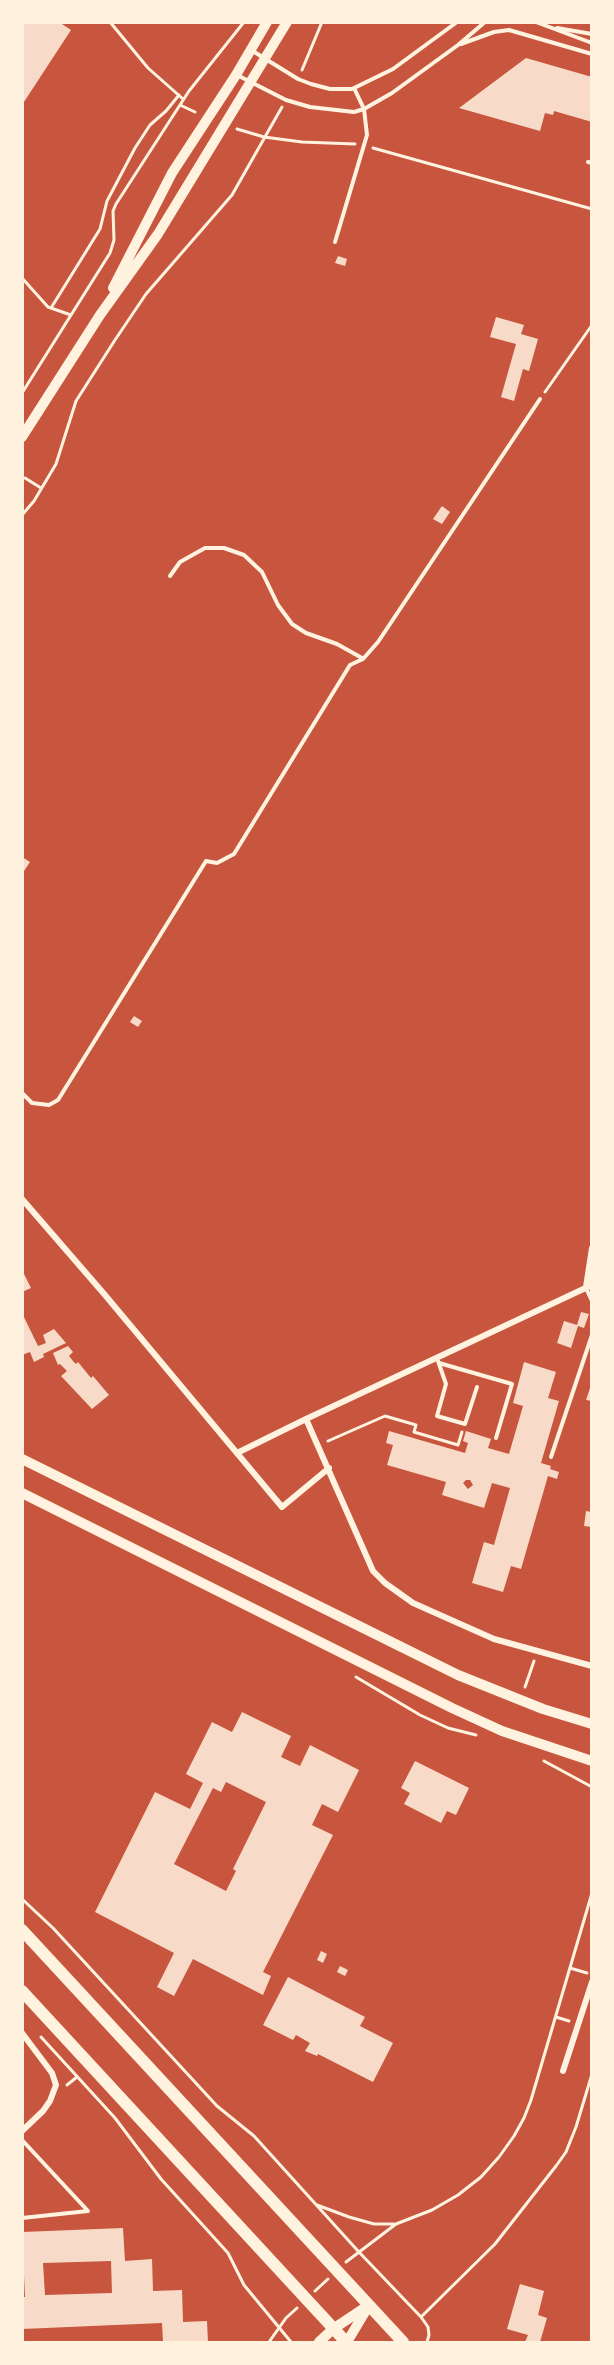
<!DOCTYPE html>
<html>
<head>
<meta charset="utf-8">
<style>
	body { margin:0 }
	#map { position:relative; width:614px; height:2365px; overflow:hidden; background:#c8553d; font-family:"Varela Round",sans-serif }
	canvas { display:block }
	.frame { position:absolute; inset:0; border:24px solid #fff3e0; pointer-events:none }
</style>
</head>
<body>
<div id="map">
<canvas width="614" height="2365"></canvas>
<div class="frame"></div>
</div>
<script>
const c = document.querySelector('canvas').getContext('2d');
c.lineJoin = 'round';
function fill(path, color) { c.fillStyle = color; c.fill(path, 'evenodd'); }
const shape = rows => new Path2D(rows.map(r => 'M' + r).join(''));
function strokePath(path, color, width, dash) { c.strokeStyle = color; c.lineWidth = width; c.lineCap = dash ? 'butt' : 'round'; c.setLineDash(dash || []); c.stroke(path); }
fill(shape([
	[22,22,59,22,71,30,22,105],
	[526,58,592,77,592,122,554,111,553,115,545,113,540,131,459,108],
	[338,256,347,259,345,266,335,263],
	[496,317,524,325,521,334,538,339,529,371,523,369,514,401,501,397,516,344,490,337],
	[442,506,450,512,442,524,433,519],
	[22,857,30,862,22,874],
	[134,1016,142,1021,138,1027,130,1022],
	[22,1270,31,1288,22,1292],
	[581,1312,589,1314,584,1328,578,1326,571,1348,557,1343,564,1321,577,1325],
	[22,1313,38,1346,46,1343,43,1335,54,1329,66,1343,43,1354,44,1357,34,1362,30,1352,22,1355],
	[68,1346,73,1352,69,1356,73,1361,76,1364,78,1362,91,1378,93,1376,109,1395,92,1409,61,1376,67,1371,60,1364,58,1365,53,1353],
	[524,1362,556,1372,548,1398,559,1401,541,1463,551,1466,550,1469,559,1472,557,1479,548,1476,521,1569,511,1566,503,1592,472,1583,484,1542,494,1545,510,1488,492,1483,484,1508,442,1495,446,1482,387,1465,393,1445,386,1443,389,1431,465,1453,468,1443,463,1441,466,1431,491,1439,488,1448,509,1454,523,1406,513,1403],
	[470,1480,473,1485,468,1489,463,1483,466,1480],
	[592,1382,592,1401,586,1400],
	[586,1511,592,1512,592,1527,584,1526],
	[242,1712,291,1736,281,1757,300,1766,310,1745,359,1770,338,1812,322,1804,312,1825,333,1835,263,1972,271,1976,263,1995,193,1959,174,1996,157,1987,174,1953,95,1912,155,1792,190,1809,203,1783,186,1774,212,1722,232,1732],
	[226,1782,266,1802,233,1869,236,1871,226,1891,174,1864,213,1788,221,1792],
	[415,1761,469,1788,456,1815,447,1811,441,1823,404,1804,410,1793,401,1788],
	[321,1951,327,1954,323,1963,317,1960],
	[340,1966,348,1970,345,1976,337,1972],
	[288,1977,365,2017,360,2026,393,2043,373,2082,318,2054,317,2056,305,2051,310,2043,296,2035,293,2040,263,2025],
	[123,2228,125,2261,152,2259,153,2291,182,2290,183,2322,207,2321,208,2342,163,2342,162,2323,22,2329,22,2297,25,2297,22,2232],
	[111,2261,112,2293,45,2295,43,2263],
	[520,2284,544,2291,538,2315,547,2318,540,2342,525,2342,528,2335,507,2329]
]), '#f7dbc8');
strokePath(shape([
	[110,22,148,68,183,99],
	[302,70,322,22],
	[180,105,195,112],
	[237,129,264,137,302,142,355,144],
	[373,148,592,209],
	[22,278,48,307,71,315],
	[51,308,100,229,107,201,135,148,150,125,166,111,179,95],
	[545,392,592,325],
	[22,393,110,253,114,240,113,211,116,204,189,91,244,22],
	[25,478,41,488],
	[22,515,34,501,56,464,76,401,115,340,146,294,232,195,282,107],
	[328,1441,385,1416,416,1425,414,1432,458,1445,462,1432],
	[356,1677,420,1715,448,1728,476,1735],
	[525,1687,534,1661],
	[544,1761,592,1787],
	[22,1899,53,1928,217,2106,254,2136,358,2251,421,2317,428,2327,429,2335,427,2342],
	[570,1968,587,1973],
	[556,2017,569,2021],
	[41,2037,115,2118,161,2179,228,2253,244,2285,291,2342],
	[67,2085,77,2077],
	[317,2205,349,2217,374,2224,394,2224],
	[346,2262,396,2224,432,2210,458,2195,481,2177,499,2157,514,2136,524,2118,531,2100,592,1893],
	[315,2291,328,2279],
	[421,2317,495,2244,556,2166,566,2152,576,2127,592,2074],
	[269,2342,286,2318,297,2308]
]), '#fff3e0', 3);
strokePath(shape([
	[536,22,592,43],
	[557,28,592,34],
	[461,44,494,32,509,30,592,54],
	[251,50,298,79,311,84,330,89,352,89,393,69,457,22],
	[237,75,286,100,310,107,354,112,364,109,392,93,458,45,485,22],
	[588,162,592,163],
	[335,242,367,135,364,109,354,88],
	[170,576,180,562,205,548,224,548,244,555,262,572,278,605,292,624,306,633,337,644,362,658],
	[22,1093,32,1103,49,1105,58,1100,206,861,217,863,234,854,350,665,363,659,378,642,540,399],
	[586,1288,592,1301],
	[438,1361,446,1384,437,1416,465,1424,477,1387],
	[439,1363,512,1384,496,1438],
	[551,1457,592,1335],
	[22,2140,88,2211,22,2218]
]), '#fff3e0', 4);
strokePath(shape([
	[22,1199,105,1295,282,1507,329,1468],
	[586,1287,592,1248],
	[306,1419,592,1285],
	[237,1453,306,1419,373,1571,385,1583,413,1603,494,1639,592,1666],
	[22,2033,52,2073,56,2085,50,2101,43,2111,22,2131],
	[563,2071,592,1982]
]), '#fff3e0', 6);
strokePath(shape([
	[113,288,172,173,236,75,267,22],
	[22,437,100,315,158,234,287,22],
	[22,1459,458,1675,543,1709,592,1724],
	[22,1493,452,1708,502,1731,592,1761],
	[319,2342,333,2329,369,2305],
	[347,2342,368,2307]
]), '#fff3e0', 10);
strokePath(shape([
	[22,1930,403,2342],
	[22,1991,346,2342]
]), '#fff3e0', 12);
</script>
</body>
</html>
